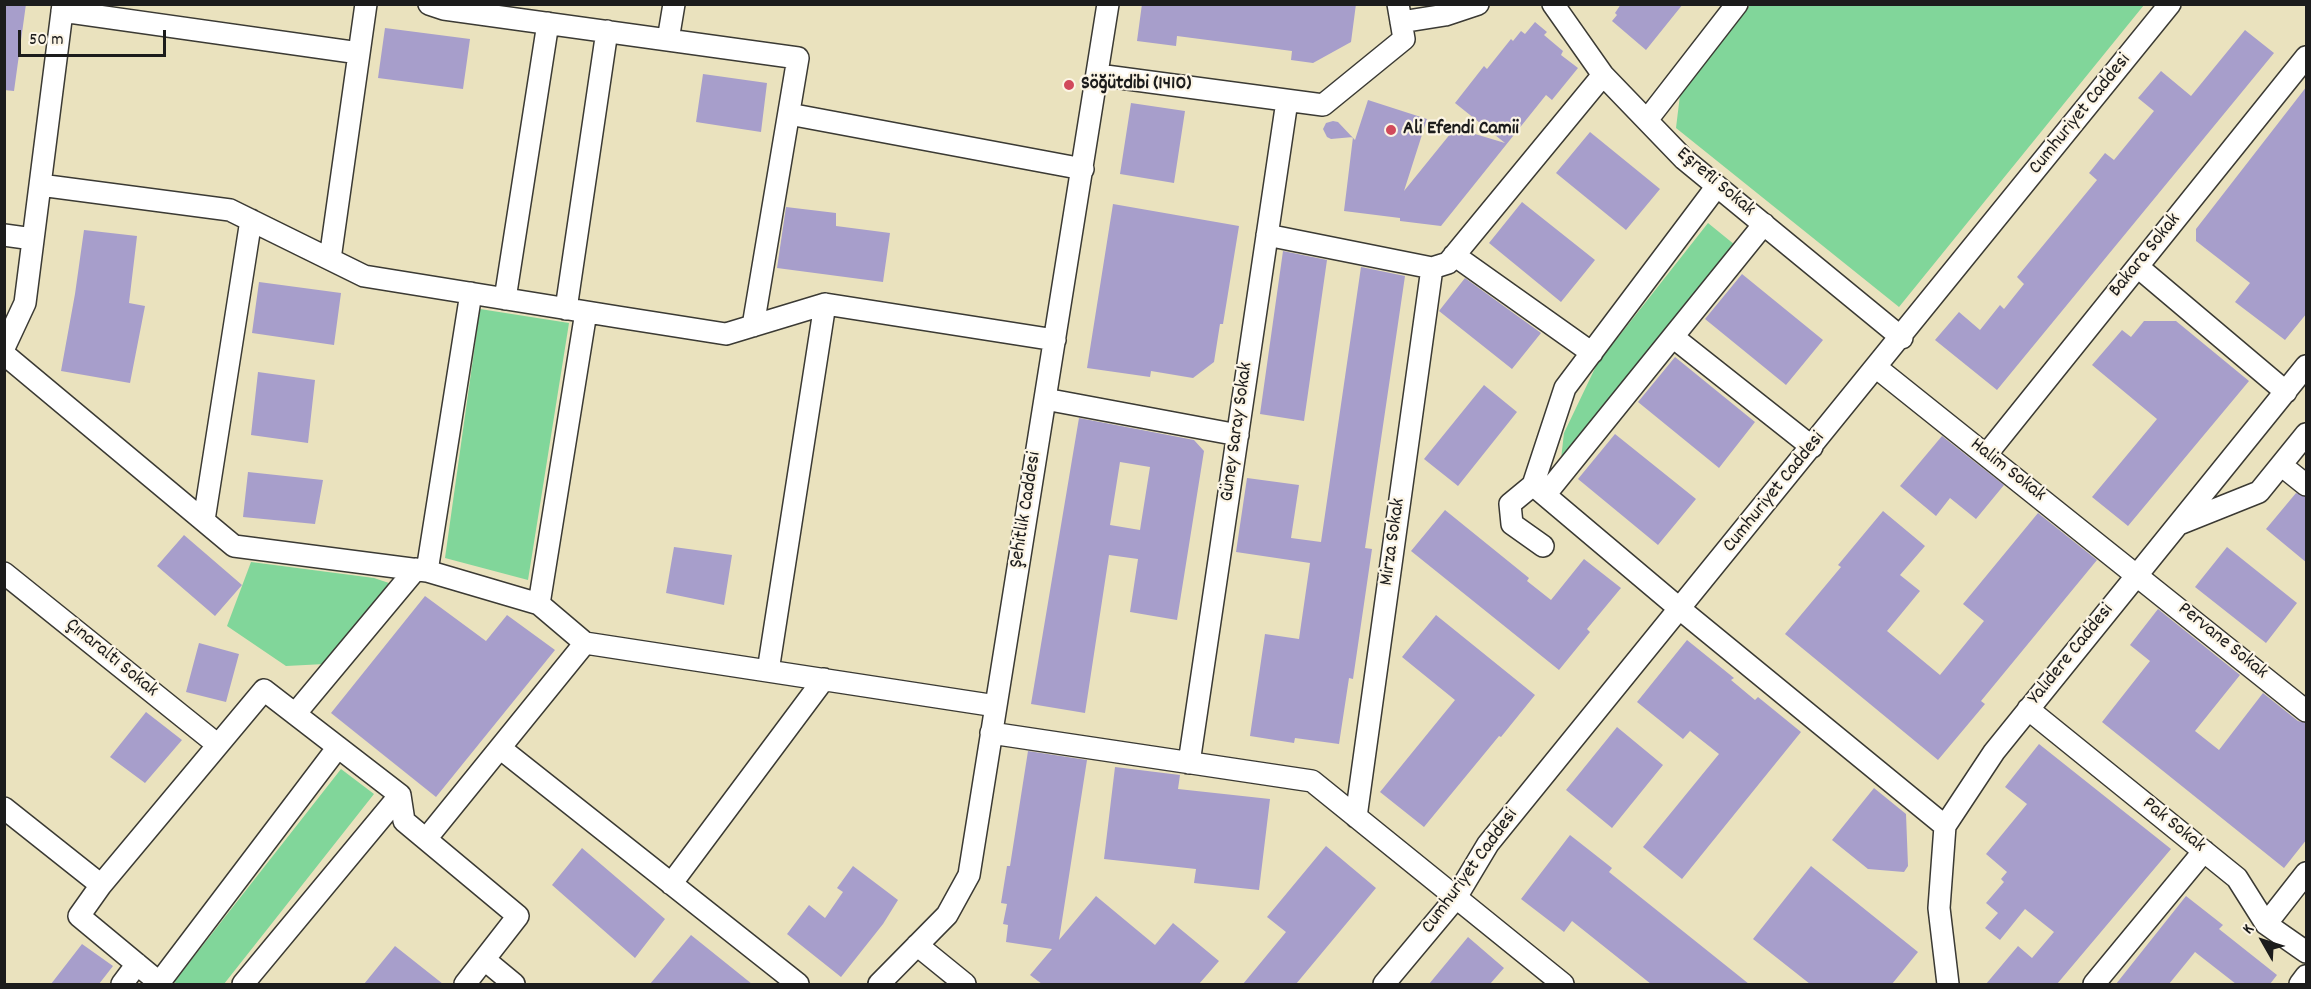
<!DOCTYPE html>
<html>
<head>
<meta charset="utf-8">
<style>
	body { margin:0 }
	#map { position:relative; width:2311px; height:989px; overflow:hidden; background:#eae2be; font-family:Dekko,sans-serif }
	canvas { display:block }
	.frame { position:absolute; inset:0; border:6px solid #1c1c1c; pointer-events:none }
	.north { position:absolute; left:2233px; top:911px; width:60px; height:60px; -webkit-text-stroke:4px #fcf5e5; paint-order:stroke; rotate:309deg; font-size:16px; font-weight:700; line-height:24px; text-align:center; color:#1c1c1c }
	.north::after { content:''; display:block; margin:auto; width:21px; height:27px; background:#1c1c1c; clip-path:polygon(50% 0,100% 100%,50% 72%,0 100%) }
	.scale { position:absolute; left:18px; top:30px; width:148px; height:27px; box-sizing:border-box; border:3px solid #1c1c1c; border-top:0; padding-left:8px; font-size:18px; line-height:21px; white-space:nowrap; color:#1c1c1c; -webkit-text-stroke:4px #fcf5e5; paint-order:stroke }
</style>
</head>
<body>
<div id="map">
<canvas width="2311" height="989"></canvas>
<div class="frame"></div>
<div class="north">K</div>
<div class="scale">50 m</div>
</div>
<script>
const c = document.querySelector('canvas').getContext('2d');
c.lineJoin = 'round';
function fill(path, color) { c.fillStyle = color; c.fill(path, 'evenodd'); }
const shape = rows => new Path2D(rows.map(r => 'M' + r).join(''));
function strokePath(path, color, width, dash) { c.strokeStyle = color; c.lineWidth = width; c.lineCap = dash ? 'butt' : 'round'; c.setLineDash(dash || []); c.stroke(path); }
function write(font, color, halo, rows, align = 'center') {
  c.font = font + ' Dekko,sans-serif'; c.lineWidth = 4.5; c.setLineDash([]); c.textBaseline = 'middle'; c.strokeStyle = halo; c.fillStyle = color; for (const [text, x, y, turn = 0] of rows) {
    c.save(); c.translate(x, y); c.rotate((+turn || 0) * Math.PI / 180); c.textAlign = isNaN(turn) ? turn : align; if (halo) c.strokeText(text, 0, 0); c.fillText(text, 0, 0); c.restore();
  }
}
fill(shape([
	[1750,5,2144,5,1899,307,1676,128,1680,95],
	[1708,223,1735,245,1561,459,1564,433,1597,364],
	[480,309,569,323,528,580,445,558],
	[251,562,374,578,389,583,383,596,325,664,286,666,227,626],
	[341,769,374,794,224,984,178,984,174,982]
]), '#81d69a');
fill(shape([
	[4,4,26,4,14,91,4,90],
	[1142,4,1356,4,1351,42,1313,63,1291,60,1292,51,1177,36,1176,46,1137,41],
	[1621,4,1683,4,1646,50,1612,21,1617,15,1615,13],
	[1535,22,1547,32,1544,35,1563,51,1561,55,1578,68,1552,100,1546,95,1441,226,1400,221,1400,218,1344,211,1353,137,1331,139,1327,137,1323,129,1326,123,1333,121,1338,122,1355,140,1368,100,1427,119,1404,191,1455,128,1505,143,1455,103,1484,66,1487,69,1511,39,1513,41,1521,31,1525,34],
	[385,28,470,39,463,89,378,78],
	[2245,30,2274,53,1997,390,1935,340,1959,312,1980,330,2000,305,2004,309,2024,284,2017,277,2097,180,2089,173,2105,153,2114,160,2154,111,2138,98,2161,71,2191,96],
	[703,74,767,83,761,132,696,122],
	[2307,86,2307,313,2285,340,2235,302,2250,283,2196,241,2196,229],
	[1131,103,1185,111,1174,183,1120,174],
	[1590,132,1660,189,1626,230,1556,173],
	[1522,202,1595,260,1561,302,1489,243],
	[1113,204,1239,226,1223,324,1220,324,1214,362,1193,378,1151,371,1150,377,1087,368],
	[786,207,836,213,836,226,890,233,883,282,777,268],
	[84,230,137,236,129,303,145,306,130,383,61,371,75,294],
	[1283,251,1327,260,1304,421,1260,414],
	[1361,267,1405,276,1365,548,1372,549,1353,679,1349,678,1339,744,1295,738,1294,743,1250,736,1265,634,1299,639,1310,563,1236,552,1247,478,1299,485,1291,538,1321,542],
	[1742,274,1823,340,1786,385,1705,319],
	[1465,278,1541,333,1512,369,1439,311],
	[259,282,341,293,334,345,252,333],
	[2144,321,2176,321,2249,381,2128,526,2092,497,2157,419,2092,365,2122,330,2131,337],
	[1675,357,1755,422,1719,468,1638,402],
	[258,372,315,380,308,443,251,435],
	[1484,385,1517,412,1458,486,1424,459],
	[1079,418,1194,440,1204,451,1177,620,1130,612,1138,559,1109,555,1085,713,1031,704],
	[1120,462,1150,467,1140,530,1110,525],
	[1615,434,1696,499,1658,545,1578,479],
	[1942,436,2004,485,1976,519,1950,498,1936,516,1900,486],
	[248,472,323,480,315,524,243,517],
	[2296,493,2307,497,2307,563,2266,529],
	[1445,510,1529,578,1527,581,1551,600,1584,559,1621,588,1587,629,1590,632,1559,670,1411,551],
	[1883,511,1925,546,1900,575,1920,591,1887,631,1940,675,1984,621,1963,604,2038,513,2097,560,1981,701,1985,704,1938,760,1785,634,1841,567,1838,565],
	[184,535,242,585,215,616,157,566],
	[674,547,732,555,724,605,666,593],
	[2227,547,2297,603,2266,643,2195,587],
	[425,596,486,641,507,615,555,650,436,797,331,713],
	[2158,609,2240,675,2195,731,2219,750,2263,693,2298,721,2307,723,2307,839,2284,868,2102,722,2150,661,2130,645],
	[1436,615,1535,695,1501,737,1499,736,1424,827,1380,792,1455,700,1402,657],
	[1687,640,1734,678,1731,680,1755,700,1758,697,1801,732,1682,879,1643,847,1719,754,1690,731,1683,739,1637,702],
	[199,643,239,654,226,702,186,692],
	[146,712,182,740,145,783,110,757],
	[1617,727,1663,765,1612,828,1566,790],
	[2039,744,2171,849,2057,984,1986,984,2018,946,2032,958,2054,932,2025,909,2000,940,1985,928,1998,913,1986,903,2004,882,2001,879,2007,872,1986,854,2027,804,2005,787],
	[1028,751,1087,760,1059,940,1096,896,1155,945,1173,923,1219,961,1199,984,1042,984,1030,975,1052,949,1006,942,1008,925,1003,924,1007,904,1001,903,1007,866,1010,866],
	[1115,767,1180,775,1178,789,1270,799,1259,890,1194,883,1196,869,1104,859],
	[1874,788,1906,814,1908,866,1904,872,1868,869,1832,840],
	[1570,835,1612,868,1609,872,1749,984,1651,984,1572,921,1564,932,1521,899],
	[1326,846,1376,888,1296,984,1243,984,1286,932,1267,917],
	[582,848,665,919,635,958,552,885],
	[853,866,898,900,883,924,841,977,787,934,809,905,825,918,843,892,837,888],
	[1811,866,1918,952,1892,984,1810,984,1753,939],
	[2186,896,2223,925,2219,929,2277,975,2270,984,2236,984,2195,952,2169,984,2116,984],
	[691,935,752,984,650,984],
	[1468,937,1504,968,1490,984,1429,984],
	[82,944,113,966,99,984,51,984],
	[395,946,443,984,364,984]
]), '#a79ecb');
const minor = shape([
	[429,4,444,9,798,58,753,326],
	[1553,4,1603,75,1684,159,1902,338],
	[62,11,359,53],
	[1401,22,1445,15,1478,4],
	[668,40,674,4],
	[1098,75,1323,105,1404,39,1398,4],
	[789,114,1083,169],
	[1647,120,1737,4],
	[40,185,230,210,364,276,618,317,726,334,825,304,1055,340],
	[1717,186,1565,388,1533,485,1680,609,1945,826],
	[4,235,33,239],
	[1267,235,1432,268,1448,263,1603,75],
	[1454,255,1592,353],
	[330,259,366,4],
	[2138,267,2286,392],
	[505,299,548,23],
	[566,309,607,31],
	[1673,337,1812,447],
	[4,348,25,303,63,4],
	[4,354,234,546,427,571,539,604,585,643,996,706],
	[1877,368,2306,711],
	[1045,399,1238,435],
	[1986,455,2306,57],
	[2281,465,2306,485],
	[1533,485,1510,504,1512,524,1543,546],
	[1545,495,1764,224],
	[204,520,251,220],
	[2179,524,2259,492,2306,434],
	[427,571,471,293],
	[4,573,218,745],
	[539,604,586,312],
	[768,671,825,304],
	[2028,709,2237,878,2266,924,2306,952],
	[295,714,416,569],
	[991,733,1312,781,1563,984],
	[500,748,798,984],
	[1189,763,1287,101],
	[4,808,101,885,79,916,161,984],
	[1356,817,1432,268],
	[426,839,585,643],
	[671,884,824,679],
	[101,885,264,690,400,795,404,821,518,916,465,984],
	[2266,924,2306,873],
	[917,945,965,984],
	[485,960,514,984],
	[159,983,338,747],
	[122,984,137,964],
	[243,984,400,795],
	[879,984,947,915,969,875,1108,4],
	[1384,984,1455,899,1488,844,2170,4],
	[1948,984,1939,908,1945,826,1994,752,2306,366],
	[2094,984,2204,851],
	[2300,984,2306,976]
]);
strokePath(minor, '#3b3a34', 24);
strokePath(minor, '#fff', 21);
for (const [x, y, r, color] of [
	[1069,85,6,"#d1495b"],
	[1391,130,6,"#d1495b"]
]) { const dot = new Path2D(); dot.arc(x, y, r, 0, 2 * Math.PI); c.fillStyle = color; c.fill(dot); strokePath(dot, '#fcf5e5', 2); }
write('bold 20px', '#1c1c1c', '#fcf5e5', [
	["Söğütdibi (1410)",1081,85],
	["Ali Efendi Camii",1403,130]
], 'left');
write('20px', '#1c1c1c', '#fcf5e5', [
	["Cumhuriyet Caddesi",2081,115,-51],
	["Eşrefli Sokak",1715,183,40],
	["Bakara Sokak",2146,256,-51],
	["Güney Saray Sokak",1238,432,-82],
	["Halim Sokak",2007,471,38],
	["Cumhuriyet Caddesi",1775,493,-51],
	["Şehitlik Caddesi",1027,510,-81],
	["Mirza Sokak",1394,542,-82],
	["Pervane Sokak",2222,642,39],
	["Yalıdere Caddesi",2072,655,-51],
	["Çınaraltı Sokak",111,659,39],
	["Pak Sokak",2173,826,39],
	["Cumhuriyet Caddesi",1471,872,-54]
]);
</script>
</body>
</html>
